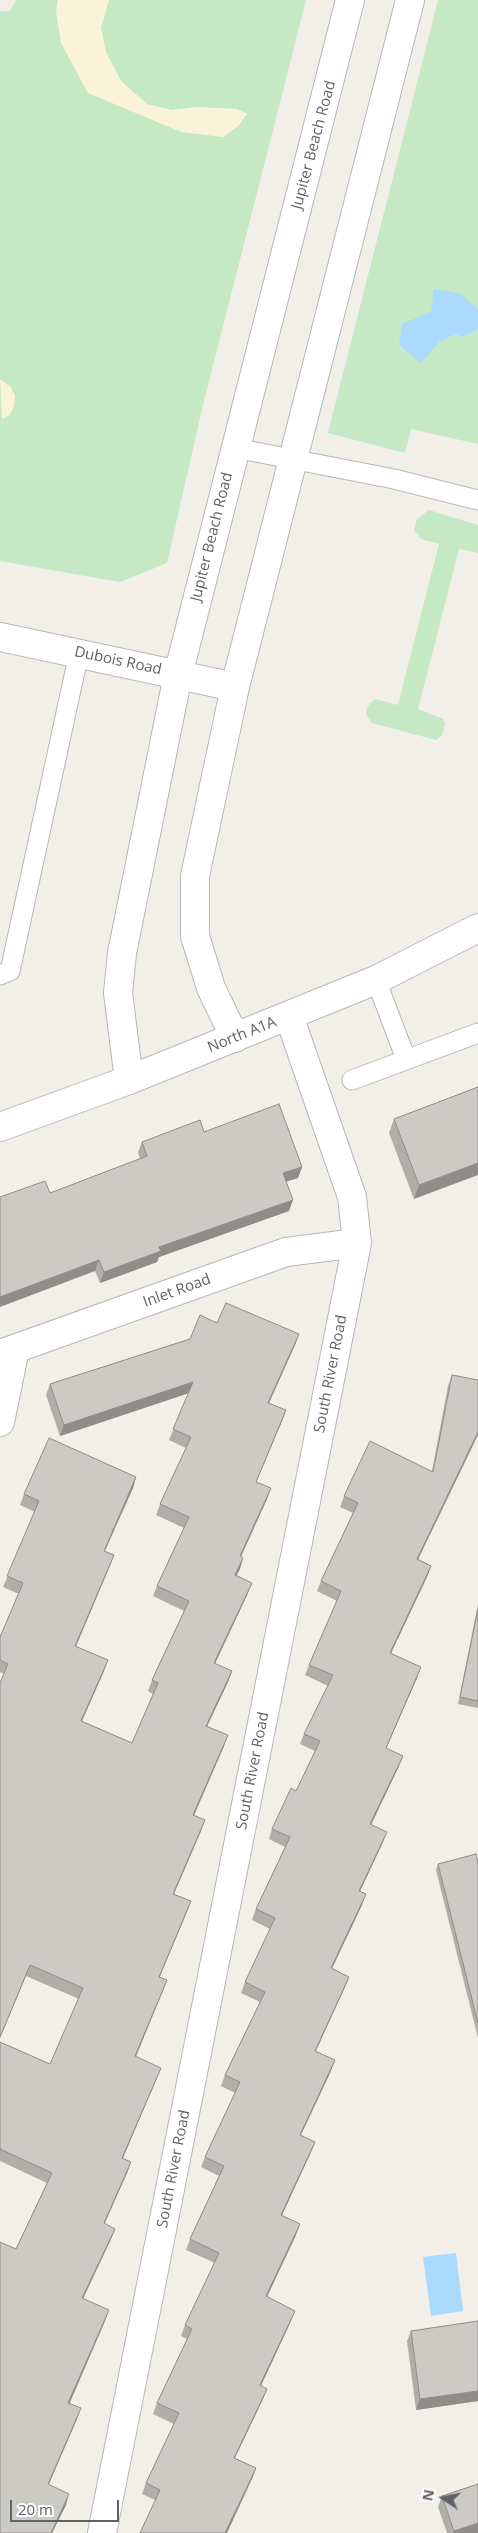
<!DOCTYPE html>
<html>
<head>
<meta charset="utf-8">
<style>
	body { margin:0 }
	#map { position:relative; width:478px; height:2533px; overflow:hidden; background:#f1efe8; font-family:"Open Sans",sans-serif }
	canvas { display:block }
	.north { position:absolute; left:418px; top:2473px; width:50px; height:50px; -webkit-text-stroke:4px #fff; paint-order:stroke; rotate:281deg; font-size:14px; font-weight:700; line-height:20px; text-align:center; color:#5f6368 }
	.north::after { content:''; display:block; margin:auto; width:18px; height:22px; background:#5f6368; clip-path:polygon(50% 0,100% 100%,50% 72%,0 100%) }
	.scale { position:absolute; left:10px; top:2500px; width:109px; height:22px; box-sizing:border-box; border:2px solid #5f6368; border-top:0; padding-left:6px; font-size:15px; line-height:18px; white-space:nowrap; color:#5f6368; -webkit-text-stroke:4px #fff; paint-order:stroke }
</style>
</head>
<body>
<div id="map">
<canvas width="478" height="2533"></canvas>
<div class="north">N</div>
<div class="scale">20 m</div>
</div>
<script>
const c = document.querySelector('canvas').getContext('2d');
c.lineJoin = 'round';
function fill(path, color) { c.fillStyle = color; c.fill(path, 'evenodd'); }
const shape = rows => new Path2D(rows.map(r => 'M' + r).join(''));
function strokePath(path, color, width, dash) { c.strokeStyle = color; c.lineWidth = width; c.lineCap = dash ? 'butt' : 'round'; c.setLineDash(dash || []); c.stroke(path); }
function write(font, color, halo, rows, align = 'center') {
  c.font = font + ' "Open Sans",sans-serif'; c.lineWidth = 4; c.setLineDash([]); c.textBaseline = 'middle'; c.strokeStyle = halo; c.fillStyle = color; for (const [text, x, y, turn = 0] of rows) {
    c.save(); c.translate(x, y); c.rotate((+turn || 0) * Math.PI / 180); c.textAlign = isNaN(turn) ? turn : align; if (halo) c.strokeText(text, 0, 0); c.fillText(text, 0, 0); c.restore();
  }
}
fill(shape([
	[17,0,306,0,202,409,167,563,120,582,0,561,0,11,9,11],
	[438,0,478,0,478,444,411,429,405,453,328,433],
	[429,510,478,525,478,553,459,549,418,709,443,719,445,723,442,735,436,740,372,723,366,714,368,706,375,699,398,705,439,544,421,539,414,530,417,519]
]), '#c5e8c5');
fill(shape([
	[58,0,109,0,101,28,106,52,121,81,147,104,172,110,197,107,237,109,247,114,238,126,223,137,181,132,88,93,61,43,56,11],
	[0,379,11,387,15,396,14,406,10,415,2,419]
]), '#fbf3d9');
fill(shape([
	[434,289,460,294,478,309,478,329,462,337,456,334,440,341,421,363,399,345,402,324,431,312],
	[456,2253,463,2311,431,2316,423,2257]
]), '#aadaff');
const lane = shape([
	[235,448,394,479,478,500],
	[0,975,10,971,79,653],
	[376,980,406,1059],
	[352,1080,478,1033]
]);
const street = shape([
	[0,637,235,687],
	[235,1038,211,988,195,936,195,876,235,687,410,0],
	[129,1080,118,993,122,953,178,675,350,0],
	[0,1354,286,1252,357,1243],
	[0,1422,15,1349],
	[102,2533,357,1243,352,1197,289,1016]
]);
const secondary = shape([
	[0,1127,129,1080,376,980,478,928]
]);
strokePath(lane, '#b5b8bc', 21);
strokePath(street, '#b5b8bc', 30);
strokePath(secondary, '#b6babf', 30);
strokePath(lane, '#fff', 19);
strokePath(street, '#fff', 28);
strokePath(secondary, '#fff', 28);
fill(shape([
	[478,1087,414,1199,389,1133,394,1119],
	[204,1132,302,1167,298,1178,286,1181,289,1211,159,1257,157,1262,100,1283,95,1271,50,1193,140,1159,138,1152,142,1142],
	[217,1323,299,1334,295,1345,269,1403,282,1421,256,1482,271,1488,267,1499,241,1557,240,1569,236,1575,248,1593,215,1664,232,1671,228,1682,207,1726,224,1746,194,1816,201,1831,174,1894,191,1901,159,1977,167,1980,136,2057,157,2078,123,2158,131,2162,127,2173,104,2224,115,2229,111,2239,83,2299,105,2321,69,2403,77,2419,49,2484,66,2505,52,2533,0,2533,16,2249,47,2183,0,2161,0,2042,50,2064,79,1999,26,1976,4,1674,0,1672,0,1637,19,1594,3,1587,35,1512,20,1505,24,1494,136,1477,133,1488,104,1551,114,1555,76,1647,104,1671,82,1721,132,1743,153,1694,148,1691,152,1680,184,1611,153,1596,157,1586,184,1528,156,1515,160,1504,186,1448,169,1440,189,1393,60,1436,46,1395,50,1384,190,1339],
	[452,1375,418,1559,431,1566,427,1577,390,1654,417,1678,386,1748,399,1766,371,1825,383,1842,360,1891,362,1905,332,1968,349,1977,345,1987,316,2051,331,2071,301,2135,315,2142,311,2152,282,2215,296,2235,267,2297,291,2321,261,2386,267,2389,263,2399,235,2458,256,2468,252,2479,155,2500,142,2494,146,2483,174,2424,153,2414,157,2403,187,2339,181,2336,185,2325,215,2263,186,2250,190,2239,219,2176,201,2167,205,2157,235,2093,221,2086,225,2075,260,2002,241,1993,245,1982,270,1929,252,1920,256,1909,285,1847,269,1839,272,1829,296,1791,315,1751,300,1744,304,1734,328,1686,305,1675,309,1665,337,1601,317,1591,321,1581,353,1513,340,1507,344,1496,432,1471,448,1386],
	[478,1604,478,1708,458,1704],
	[478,1862,478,2038,436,1870,438,1864],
	[478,2321,478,2401,416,2410,407,2341,411,2331],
	[442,2496,478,2533,447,2533,438,2507]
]), '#afaea9');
fill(shape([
	[478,1163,478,1175,414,1199,419,1185],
	[302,1167,298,1178,279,1184,283,1173],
	[293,1200,289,1211,159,1257,157,1262,100,1283,104,1272,159,1247],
	[99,1260,95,1271,0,1307,0,1297],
	[299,1334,295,1345,264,1414,268,1403],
	[193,1382,189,1393,60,1436,64,1425],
	[286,1410,282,1421,252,1492,256,1482],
	[478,1432,478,1435,413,1570,417,1559],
	[136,1477,133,1488,100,1562,104,1551],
	[271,1488,267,1499,236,1567,240,1556],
	[114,1555,110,1566,71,1657,75,1646],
	[243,1558,240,1569,231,1586,235,1575],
	[431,1566,427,1577,386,1664,390,1653],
	[252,1583,248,1593,210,1674,214,1663],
	[108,1660,104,1671,77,1732,81,1721],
	[421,1667,417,1678,382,1758,386,1748],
	[232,1671,228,1682,202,1737,206,1726],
	[228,1735,224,1746,189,1826,193,1815],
	[403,1756,399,1766,366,1835,370,1824],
	[205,1820,201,1831,169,1905,173,1894],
	[387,1832,383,1842,355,1902,359,1891],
	[366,1894,362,1905,327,1979,331,1968],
	[191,1901,187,1912,155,1988,159,1977],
	[30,1965,26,1976,0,2038,0,2037],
	[349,1977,345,1987,311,2061,315,2051],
	[167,1980,163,1991,131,2067,135,2056],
	[335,2060,331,2071,296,2145,300,2135],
	[161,2068,157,2078,118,2169,122,2158],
	[315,2142,311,2152,277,2226,281,2215],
	[131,2162,127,2173,100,2234,104,2223],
	[300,2224,296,2235,262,2307,266,2296],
	[115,2229,111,2239,78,2309,82,2298],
	[109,2310,105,2321,65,2414,68,2403],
	[295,2311,291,2321,256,2396,260,2385],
	[267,2389,263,2399,230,2468,234,2458],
	[478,2391,478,2401,416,2410,420,2399],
	[81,2408,77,2419,44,2495,48,2484],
	[256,2468,252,2479,227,2533,225,2533],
	[69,2494,66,2505,52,2533,51,2533],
	[478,2523,478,2533,453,2533,454,2531]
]), '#8f8d8a');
const building = shape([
	[478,1087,478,1163,419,1185,394,1119,478,1087],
	[279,1104,302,1167,283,1173,293,1200,159,1247,161,1251,104,1272,99,1260,0,1297,0,1197,45,1181,50,1193,147,1156,142,1142,200,1120,204,1132,279,1104],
	[226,1303,299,1334,268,1403,286,1410,256,1482,271,1488,240,1556,243,1558,235,1575,252,1583,214,1663,232,1671,206,1726,228,1735,193,1815,205,1820,173,1894,191,1901,159,1977,167,1980,135,2056,161,2068,122,2158,131,2162,104,2223,115,2229,82,2298,109,2310,68,2403,81,2408,48,2484,69,2494,51,2533,0,2533,0,2242,16,2249,52,2173,0,2149,0,2042,50,2064,83,1988,30,1965,0,2037,0,1683,8,1664,0,1660,0,1637,23,1583,7,1576,39,1501,24,1494,49,1438,136,1477,104,1551,114,1555,75,1646,108,1660,81,1721,132,1743,158,1683,152,1680,189,1601,157,1586,189,1517,160,1504,191,1437,173,1429,193,1382,64,1425,50,1384,190,1339,200,1315,217,1323,226,1303],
	[452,1375,478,1380,478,1432,417,1559,431,1566,390,1653,421,1667,386,1748,403,1756,370,1824,387,1832,359,1891,366,1894,331,1968,349,1977,315,2051,335,2060,300,2135,315,2142,281,2215,300,2224,266,2296,295,2311,260,2385,267,2389,234,2458,256,2468,225,2533,140,2533,160,2490,146,2483,179,2413,157,2403,192,2329,185,2325,219,2253,190,2239,224,2166,205,2157,240,2082,225,2075,265,1992,245,1982,275,1918,256,1909,290,1837,272,1829,291,1788,296,1791,320,1741,304,1734,333,1675,309,1665,341,1591,321,1581,358,1503,344,1496,370,1441,433,1472,452,1375],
	[478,1609,478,1701,460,1697,478,1609],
	[476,1854,478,1862,478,2023,438,1864,476,1854],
	[478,2321,478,2391,420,2399,411,2331,478,2321],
	[478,2484,478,2523,454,2531,442,2496,478,2484]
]);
fill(building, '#cccac5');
strokePath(building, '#8f8d8a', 1);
write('15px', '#5f6368', '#fff', [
	["Jupiter Beach Road",314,145,-75],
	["Jupiter Beach Road",212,537,-76],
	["Dubois Road",118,661,12],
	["North A1A",242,1035,-22],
	["Inlet Road",177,1291,-20],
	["South River Road",331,1374,-79],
	["South River Road",253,1771,-79],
	["South River Road",174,2169,-79]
]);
</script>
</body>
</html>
